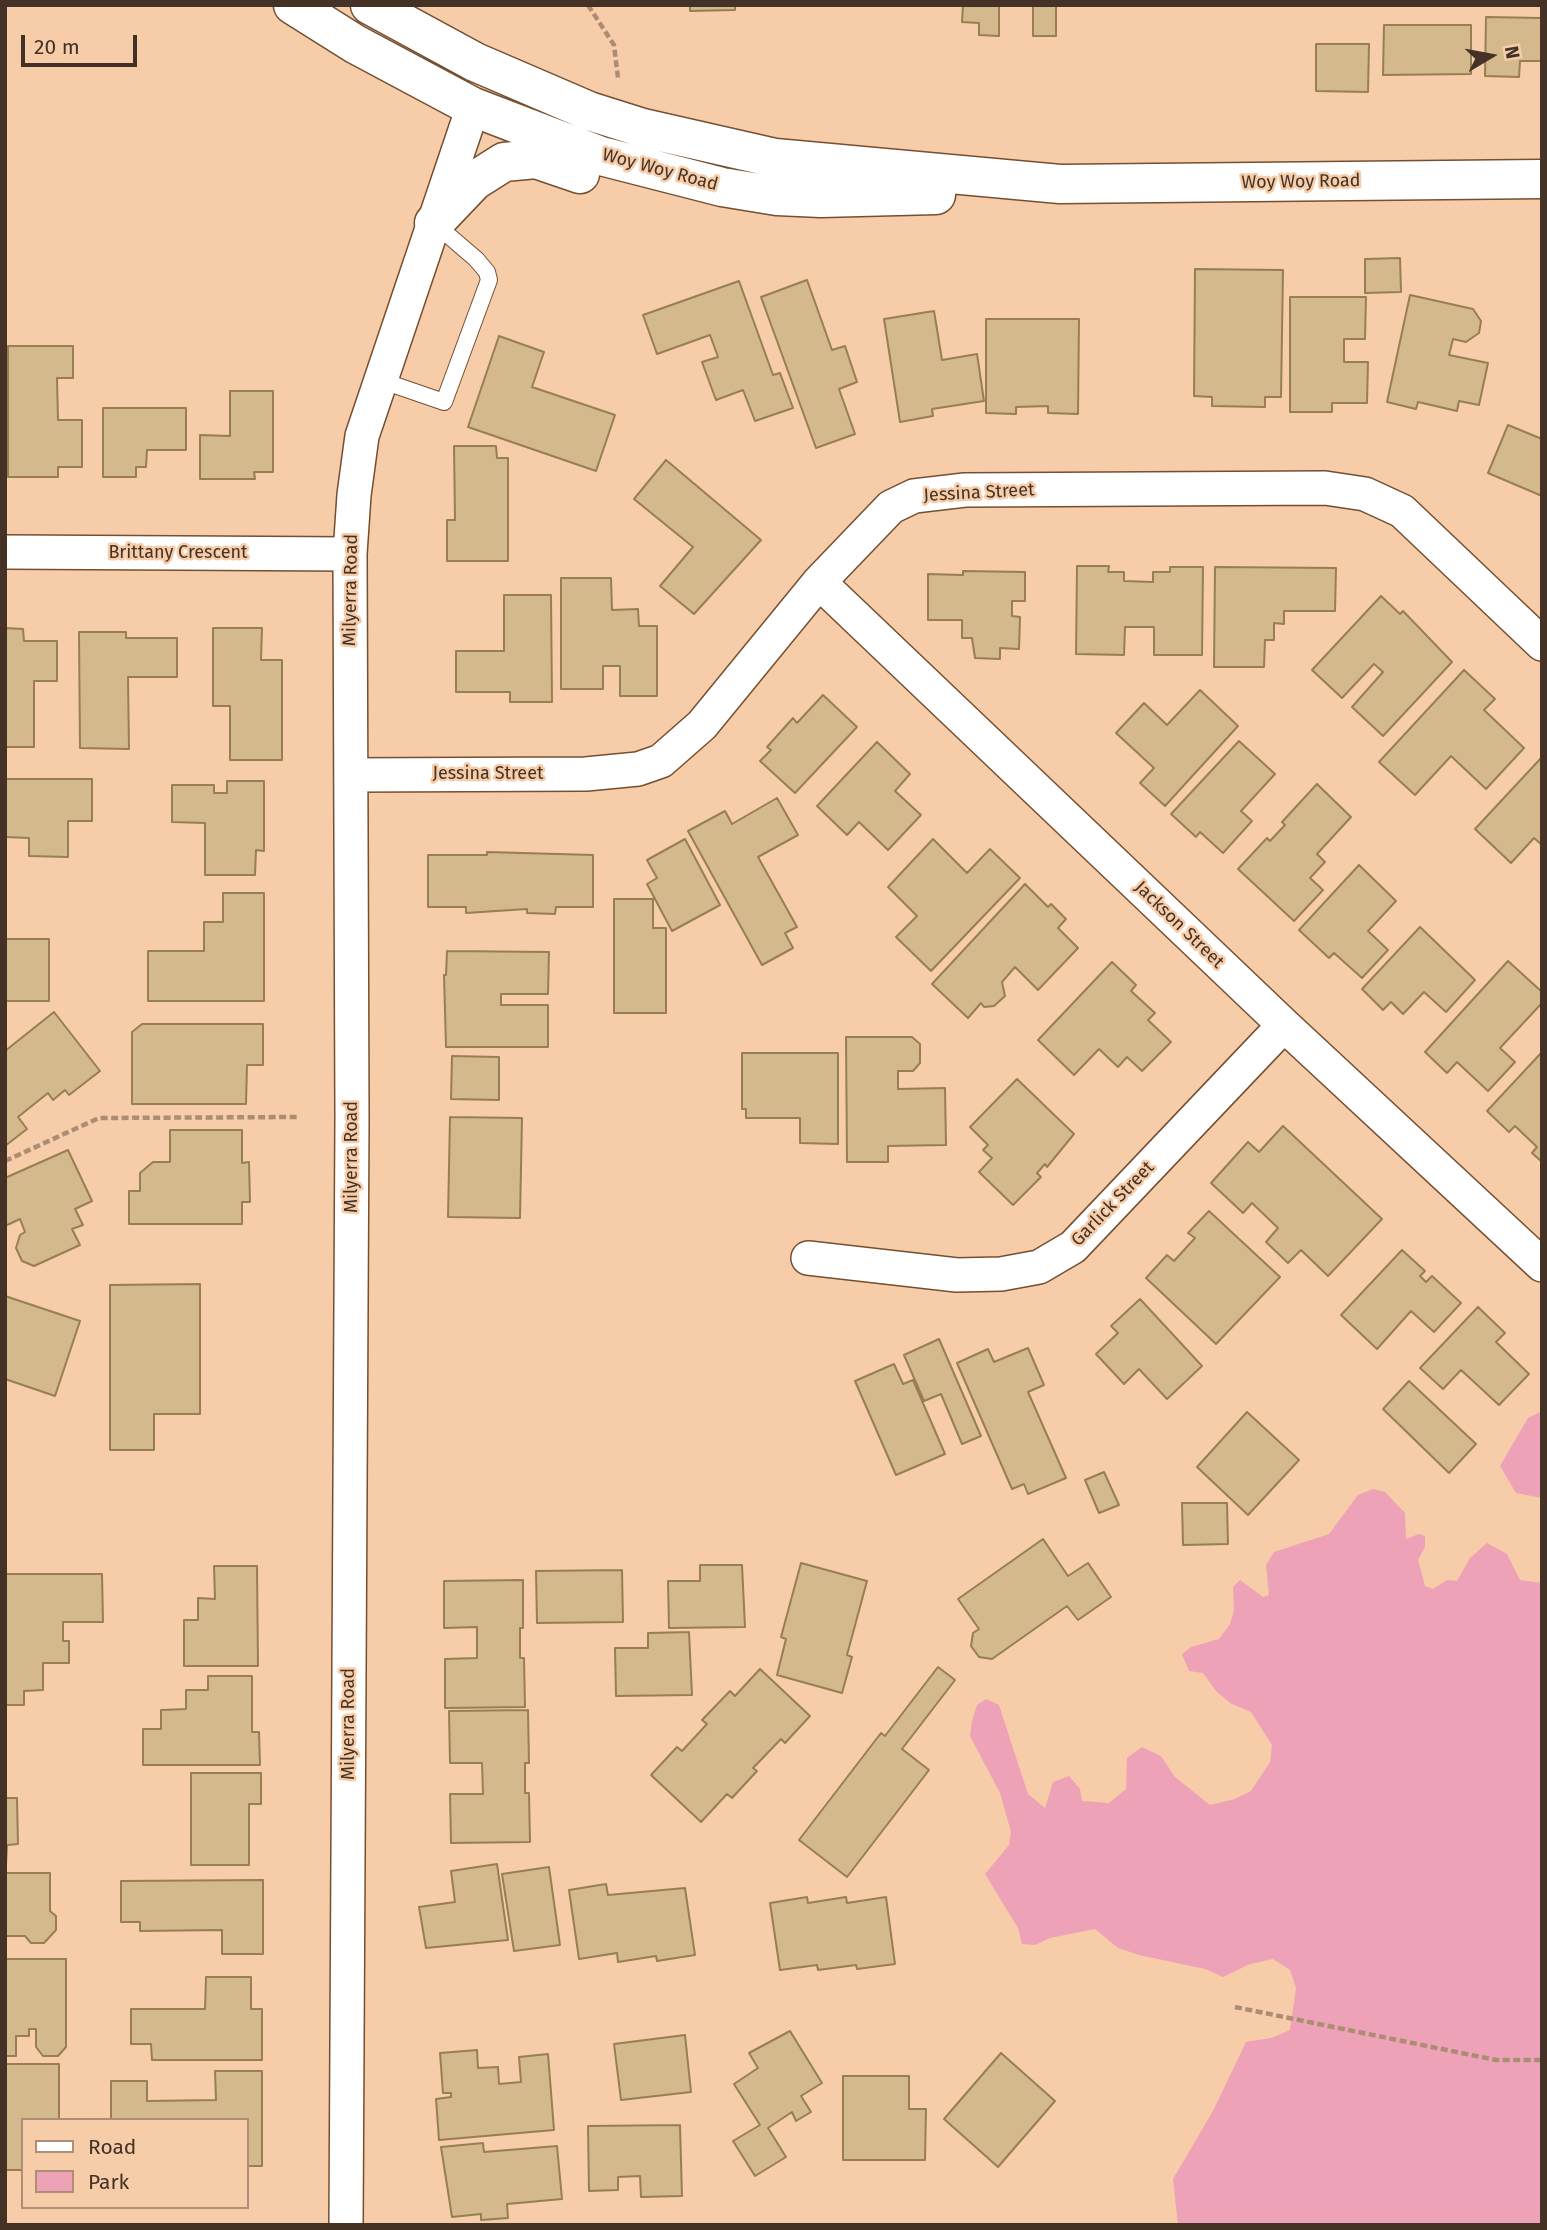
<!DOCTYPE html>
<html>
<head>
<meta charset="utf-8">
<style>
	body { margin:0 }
	#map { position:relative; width:1547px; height:2230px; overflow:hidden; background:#f6cca9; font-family:"Fira Sans",sans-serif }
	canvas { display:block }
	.frame { position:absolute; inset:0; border:7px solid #433225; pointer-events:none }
	.legend { position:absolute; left:21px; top:2118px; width:228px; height:91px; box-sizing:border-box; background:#f6cca9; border:2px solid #ae8e74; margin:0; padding:9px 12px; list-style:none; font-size:21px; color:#433225 }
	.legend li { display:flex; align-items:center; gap:14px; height:35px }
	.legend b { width:35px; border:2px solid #ae8e74 }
	.north { position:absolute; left:1456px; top:21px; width:70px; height:70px; -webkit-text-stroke:5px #f6cca9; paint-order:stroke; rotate:80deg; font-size:19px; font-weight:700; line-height:28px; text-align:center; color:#433225 }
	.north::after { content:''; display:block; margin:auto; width:24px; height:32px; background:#433225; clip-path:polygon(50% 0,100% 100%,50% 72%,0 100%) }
	.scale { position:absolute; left:21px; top:35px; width:116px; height:32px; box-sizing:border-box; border:4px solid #433225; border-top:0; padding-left:9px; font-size:21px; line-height:24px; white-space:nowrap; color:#433225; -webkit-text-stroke:5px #f6cca9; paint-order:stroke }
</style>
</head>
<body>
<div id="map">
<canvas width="1547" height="2230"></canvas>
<div class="frame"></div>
<ul class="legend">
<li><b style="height:9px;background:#fff"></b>Road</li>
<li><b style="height:19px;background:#eea2b7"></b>Park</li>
</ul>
<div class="north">N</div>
<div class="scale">20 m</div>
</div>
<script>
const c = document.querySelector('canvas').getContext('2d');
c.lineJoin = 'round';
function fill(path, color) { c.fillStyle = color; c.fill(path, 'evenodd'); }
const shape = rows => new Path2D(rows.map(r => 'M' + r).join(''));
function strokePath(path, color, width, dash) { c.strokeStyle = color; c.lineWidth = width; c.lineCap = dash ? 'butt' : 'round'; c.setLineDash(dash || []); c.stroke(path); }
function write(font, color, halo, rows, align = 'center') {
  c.font = font + ' "Fira Sans",sans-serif'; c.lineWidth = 5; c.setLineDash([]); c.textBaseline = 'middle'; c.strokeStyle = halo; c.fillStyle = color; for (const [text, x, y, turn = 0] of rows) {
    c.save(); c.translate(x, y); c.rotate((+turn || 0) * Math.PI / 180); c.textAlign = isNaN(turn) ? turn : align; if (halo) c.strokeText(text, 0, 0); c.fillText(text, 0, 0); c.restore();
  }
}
fill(shape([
	[1542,1411,1542,1498,1516,1493,1500,1466,1528,1418],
	[1373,1489,1385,1492,1405,1513,1406,1539,1419,1534,1425,1536,1425,1547,1418,1560,1425,1586,1433,1589,1447,1580,1457,1581,1470,1558,1487,1543,1507,1554,1520,1580,1542,1583,1542,2225,1178,2225,1173,2179,1213,2111,1246,2042,1271,2038,1290,2030,1296,1988,1290,1970,1273,1959,1250,1964,1223,1977,1205,1969,1139,1955,1118,1948,1095,1929,1050,1938,1035,1945,1022,1944,1018,1928,985,1874,1009,1845,1011,1832,1000,1793,970,1736,972,1721,977,1705,986,1699,999,1705,1028,1794,1045,1808,1053,1782,1069,1776,1080,1789,1082,1801,1109,1803,1126,1789,1127,1758,1142,1747,1161,1756,1175,1777,1210,1805,1235,1799,1251,1791,1270,1762,1272,1745,1251,1712,1230,1703,1216,1691,1203,1673,1189,1671,1182,1654,1191,1647,1219,1639,1230,1624,1234,1610,1233,1587,1240,1580,1263,1597,1269,1595,1266,1565,1274,1552,1329,1534,1358,1495]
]), '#eea2b7');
const building = shape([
	[690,5,735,5,735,10,690,11,690,5],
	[963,5,999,5,999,36,979,35,979,23,962,22,963,5],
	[1033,5,1056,5,1056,36,1033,36,1033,5],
	[1486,17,1542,18,1542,61,1520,61,1519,77,1485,76,1486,17],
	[1384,25,1471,25,1471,74,1383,75,1384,25],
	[1316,44,1369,44,1368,92,1316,91,1316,44],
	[1400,258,1401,292,1365,293,1365,259,1400,258],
	[1195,269,1283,270,1281,397,1265,397,1265,407,1212,406,1212,397,1194,396,1195,269],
	[807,280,832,350,845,346,857,382,839,389,855,434,816,448,761,297,807,280],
	[739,281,773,375,780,373,793,408,755,421,743,390,716,400,702,362,718,357,710,335,657,354,643,315,739,281],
	[1410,295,1473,309,1481,321,1479,333,1466,342,1453,339,1449,355,1488,363,1479,405,1459,401,1457,411,1418,402,1416,409,1387,402,1410,295],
	[1290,297,1366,297,1365,339,1344,339,1344,362,1368,362,1367,403,1332,403,1332,412,1290,412,1290,297],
	[934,311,942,360,977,354,984,401,932,409,933,416,900,422,884,319,934,311],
	[986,319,1079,319,1078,414,1048,413,1048,406,1016,407,1016,414,986,413,986,319],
	[499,336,544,352,532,387,615,415,596,471,468,427,499,336],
	[8,346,73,346,73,378,57,378,58,420,82,420,82,467,58,467,58,477,8,477,8,346],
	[230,391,273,391,273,472,254,472,255,479,200,479,200,435,230,436,230,391],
	[103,408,186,408,186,450,147,450,146,467,136,467,136,477,103,477,103,408],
	[1508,425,1542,439,1542,496,1488,473,1508,425],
	[454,446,496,446,497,458,508,458,508,561,447,561,447,520,455,520,454,446],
	[666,460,761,540,694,614,660,586,693,547,634,499,666,460],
	[1077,566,1109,566,1108,572,1124,572,1124,581,1153,582,1153,572,1170,572,1170,567,1203,567,1202,655,1154,655,1154,627,1125,627,1124,655,1076,654,1077,566],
	[1215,567,1336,568,1335,611,1284,611,1284,624,1274,623,1274,640,1265,640,1264,667,1214,667,1215,567],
	[963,571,1025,572,1025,601,1012,601,1012,616,1020,617,1019,649,1000,648,1000,659,975,658,972,638,962,638,962,620,928,620,928,574,963,575,963,571],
	[561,578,611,578,612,610,638,609,639,626,657,626,657,696,620,696,620,666,603,666,603,689,561,689,561,578],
	[504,595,551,595,552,702,510,702,510,692,456,692,456,651,504,651,504,595],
	[1381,596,1400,614,1403,611,1452,662,1383,736,1352,707,1383,672,1374,664,1342,698,1312,670,1381,596],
	[5,628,23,629,24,641,57,641,57,681,34,681,34,747,5,747,5,628],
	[213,628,262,628,261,660,282,660,282,760,230,760,230,706,213,706,213,628],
	[79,632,126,632,126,638,177,638,177,677,128,677,129,749,80,748,79,632],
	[1464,670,1495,699,1484,710,1524,748,1486,789,1451,756,1415,795,1379,762,1464,670],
	[1200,690,1238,726,1165,806,1140,783,1154,768,1116,733,1144,703,1167,725,1200,690],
	[823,695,857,727,795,793,760,761,771,750,767,747,793,718,797,723,823,695],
	[1239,741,1275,774,1241,811,1252,821,1223,853,1200,832,1196,837,1171,814,1239,741],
	[877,742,910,774,895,791,921,815,888,850,859,822,847,835,817,806,877,742],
	[1542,757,1542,845,1534,838,1511,863,1475,829,1542,757],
	[5,779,92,779,92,821,68,821,68,857,29,856,29,838,5,837,5,779],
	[227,781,264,781,264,851,256,850,255,875,205,875,205,823,172,822,172,785,214,785,214,793,227,793,227,781],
	[1317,784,1351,817,1317,854,1325,862,1310,878,1323,890,1294,921,1238,869,1267,838,1270,841,1285,825,1282,822,1317,784],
	[777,798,798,835,758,857,797,927,785,933,793,948,762,965,688,831,725,811,732,824,777,798],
	[685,839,720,905,672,931,647,884,657,878,647,860,685,839],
	[933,839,967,873,990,849,1020,878,931,971,896,937,917,916,888,887,933,839],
	[487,852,593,855,593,907,556,907,555,914,527,913,527,909,466,913,466,907,428,907,428,855,487,855,487,852],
	[1359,865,1396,901,1368,931,1388,950,1362,978,1334,953,1329,958,1299,930,1359,865],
	[1025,884,1048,907,1051,904,1066,919,1058,928,1078,948,1038,990,1015,967,1002,982,1005,996,994,1006,984,1007,981,1003,968,1018,932,984,1025,884],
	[223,893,264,893,264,1001,148,1001,148,951,204,951,204,922,223,922,223,893],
	[614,899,653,899,653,928,666,928,666,1013,614,1013,614,899],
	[1420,927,1475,980,1446,1012,1424,992,1403,1014,1391,1002,1383,1010,1362,989,1420,927],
	[5,939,49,939,49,1001,5,1001,5,939],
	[447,951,549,952,548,994,501,994,501,1005,548,1005,548,1047,446,1047,444,975,446,975,447,951],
	[1508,961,1542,992,1542,1003,1500,1048,1515,1062,1488,1091,1457,1062,1447,1073,1425,1052,1508,961],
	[1112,962,1136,985,1131,991,1155,1013,1148,1020,1171,1042,1142,1071,1127,1057,1118,1067,1099,1049,1074,1075,1038,1040,1112,962],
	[54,1012,100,1071,69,1095,65,1090,53,1100,48,1093,18,1117,27,1129,5,1146,5,1051,54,1012],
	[142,1024,263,1024,263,1065,247,1065,246,1104,132,1104,132,1032,142,1024],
	[846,1037,912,1037,920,1044,920,1063,913,1071,898,1071,898,1089,945,1088,946,1145,888,1146,888,1162,847,1162,846,1037],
	[1542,1052,1542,1162,1532,1153,1537,1147,1515,1126,1509,1132,1487,1111,1542,1052],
	[742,1053,838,1053,838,1144,800,1143,800,1118,746,1118,746,1109,742,1109,742,1053],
	[452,1056,499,1057,499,1100,451,1099,452,1056],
	[1017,1079,1074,1134,1047,1167,1045,1164,1037,1173,1041,1177,1013,1205,979,1172,992,1158,983,1150,988,1145,970,1127,1017,1079],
	[450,1117,522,1118,520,1218,448,1217,450,1117],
	[1283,1126,1382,1219,1328,1276,1301,1250,1288,1263,1266,1242,1278,1228,1252,1203,1243,1213,1211,1183,1248,1142,1259,1152,1283,1126],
	[170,1130,242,1130,242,1163,249,1162,250,1202,242,1202,242,1224,129,1224,129,1191,140,1191,140,1173,153,1162,170,1162,170,1130],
	[68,1150,92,1201,75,1209,83,1225,72,1229,80,1245,34,1266,22,1261,16,1248,20,1235,25,1232,20,1219,5,1226,5,1178,68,1150],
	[1209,1211,1280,1277,1216,1344,1146,1278,1167,1255,1174,1261,1195,1238,1188,1233,1209,1211],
	[1402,1250,1425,1271,1420,1276,1426,1282,1432,1276,1461,1303,1434,1332,1411,1311,1377,1349,1341,1315,1402,1250],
	[200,1284,200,1414,154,1414,154,1450,110,1450,110,1285,200,1284],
	[5,1296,80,1321,55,1396,5,1379,5,1296],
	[1140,1299,1202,1366,1167,1399,1139,1369,1124,1384,1096,1354,1118,1333,1111,1326,1140,1299],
	[1478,1307,1505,1333,1496,1342,1529,1374,1499,1405,1461,1370,1443,1389,1420,1368,1478,1307],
	[939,1339,981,1436,962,1444,941,1394,924,1401,904,1355,939,1339],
	[1028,1348,1044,1385,1028,1392,1066,1478,1028,1494,1024,1484,1012,1489,957,1363,988,1349,994,1362,1028,1348],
	[894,1364,903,1384,913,1380,945,1454,896,1475,855,1381,894,1364],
	[1409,1381,1476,1444,1449,1473,1383,1409,1409,1381],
	[1247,1412,1299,1460,1248,1515,1197,1467,1247,1412],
	[1104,1472,1119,1505,1099,1513,1085,1480,1104,1472],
	[1182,1503,1227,1503,1228,1544,1183,1545,1182,1503],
	[1043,1539,1068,1576,1088,1563,1111,1597,1078,1620,1067,1606,992,1659,979,1657,971,1646,973,1633,979,1629,958,1599,1043,1539],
	[801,1563,867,1581,847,1655,852,1657,842,1693,777,1675,786,1639,781,1637,801,1563],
	[700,1565,742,1565,745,1627,669,1628,668,1581,700,1581,700,1565],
	[214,1566,257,1566,258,1666,184,1666,184,1620,198,1620,198,1598,215,1599,214,1566],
	[622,1570,623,1622,537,1623,536,1571,622,1570],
	[5,1574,102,1574,103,1622,63,1622,63,1641,69,1641,69,1663,43,1663,43,1690,24,1691,24,1705,5,1705,5,1574],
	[523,1580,523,1628,520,1628,520,1658,524,1658,525,1707,445,1708,445,1659,477,1658,477,1627,444,1628,444,1581,523,1580],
	[689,1632,692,1695,616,1696,615,1648,648,1648,648,1633,689,1632],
	[938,1667,955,1680,902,1749,929,1770,847,1877,799,1840,881,1733,885,1736,938,1667],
	[760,1669,810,1716,785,1743,781,1739,753,1768,757,1771,732,1798,727,1794,701,1822,651,1775,677,1747,682,1751,707,1724,702,1720,730,1691,735,1696,760,1669],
	[208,1676,252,1676,252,1732,259,1732,260,1765,143,1765,143,1729,161,1729,161,1710,186,1709,186,1690,208,1690,208,1676],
	[528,1710,529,1763,525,1763,525,1793,529,1793,530,1842,451,1843,450,1794,483,1794,482,1763,450,1763,449,1711,528,1710],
	[191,1773,261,1773,261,1804,249,1804,249,1865,191,1865,191,1773],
	[5,1798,17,1798,18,1844,7,1845,6,1865,5,1798],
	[497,1864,508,1940,426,1948,419,1907,455,1902,451,1871,497,1864],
	[549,1867,560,1945,514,1951,502,1874,549,1867],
	[5,1873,50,1873,50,1911,56,1916,56,1930,44,1943,31,1943,25,1936,5,1936,5,1873],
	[263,1880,263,1954,222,1954,222,1930,140,1931,140,1922,121,1922,121,1881,263,1880],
	[606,1884,608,1895,685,1888,695,1955,657,1961,656,1956,618,1962,617,1953,579,1959,569,1890,606,1884],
	[807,1897,808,1903,846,1897,847,1903,886,1897,895,1964,857,1969,856,1965,818,1970,817,1965,780,1970,770,1903,807,1897],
	[5,1959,66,1959,66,2047,58,2056,43,2056,36,2047,36,2029,29,2029,29,2036,16,2036,16,2056,5,2056,5,1959],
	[206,1977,251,1977,251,2009,262,2009,262,2060,152,2060,151,2044,131,2044,131,2009,205,2009,206,1977],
	[790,2031,822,2083,801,2096,811,2112,796,2121,792,2112,768,2128,786,2157,755,2176,733,2141,760,2125,734,2084,758,2068,749,2053,790,2031],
	[685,2035,691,2092,621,2100,614,2044,685,2035],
	[477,2050,478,2068,498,2067,499,2084,521,2082,519,2057,548,2054,554,2130,439,2140,436,2099,451,2097,451,2093,443,2093,440,2053,477,2050],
	[1001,2053,1055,2101,998,2167,944,2119,1001,2053],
	[5,2064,59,2064,59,2120,23,2120,23,2170,5,2170,5,2064],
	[215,2071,262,2071,262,2166,247,2166,247,2120,111,2120,111,2081,147,2081,147,2101,216,2100,215,2071],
	[843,2076,909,2076,909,2109,926,2109,925,2160,843,2160,843,2076],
	[680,2125,682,2196,641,2197,640,2176,618,2177,618,2190,589,2191,588,2126,680,2125],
	[483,2143,484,2152,557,2146,562,2199,507,2204,508,2218,481,2220,481,2214,452,2217,441,2147,483,2143]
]);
fill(building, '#d3b98c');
strokePath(building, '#977f53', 2);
const service = shape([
	[380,380,444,402,489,280,487,272,476,259,434,223]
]);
const minor = shape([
	[5,552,350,554],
	[819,582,1284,1025,1542,1265],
	[351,775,586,774,638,769,661,761,702,725,819,582,891,507,914,496,965,490,1325,488,1365,494,1402,511,1542,644],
	[808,1258,957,1275,1001,1274,1039,1267,1073,1247,1284,1025],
	[346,2225,352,1118,350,554,354,495,362,436,473,107]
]);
const secondary = shape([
	[293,5,355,44,473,107,601,156,722,187,777,196,821,198,936,195],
	[370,5,475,62,589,111,643,128,775,158,1060,184,1542,179],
	[434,223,474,181,504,162,536,159,580,174]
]);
strokePath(service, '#744f30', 18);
strokePath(minor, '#744f30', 36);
strokePath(secondary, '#744f30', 41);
strokePath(shape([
	[588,5,614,45,618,78],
	[5,1161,99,1118,298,1117],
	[1235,2007,1496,2060,1542,2060]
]), '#ac8d73', 4.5, [7, 3.5]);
strokePath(service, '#fff', 16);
strokePath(minor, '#fff', 33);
strokePath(secondary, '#fff', 38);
write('18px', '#433225', '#f6cca9', [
	["Woy Woy Road",660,170,15],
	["Woy Woy Road",1301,182,-1],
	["Jessina Street",979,493,-3],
	["Brittany Crescent",178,553],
	["Milyerra Road",351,590,-89],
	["Jessina Street",488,774],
	["Jackson Street",1179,925,44],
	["Milyerra Road",352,1157,-90],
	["Garlick Street",1113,1204,-46],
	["Milyerra Road",349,1724,-90]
]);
</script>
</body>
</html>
